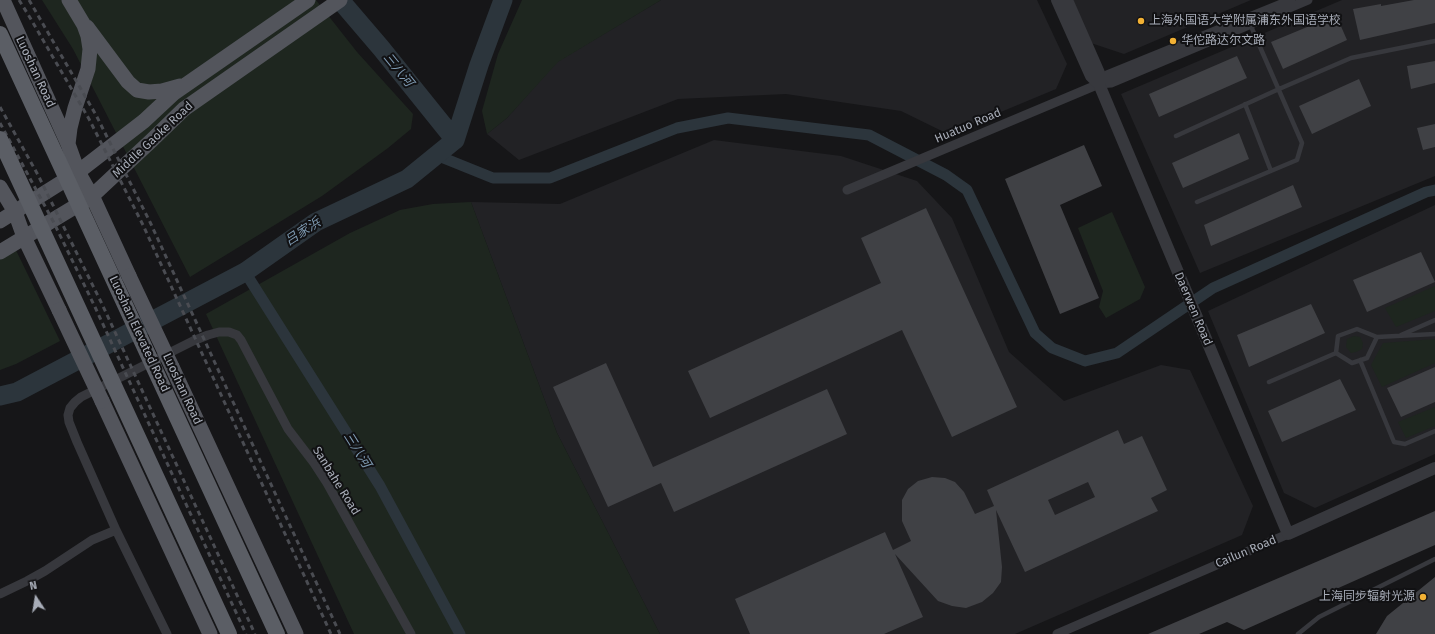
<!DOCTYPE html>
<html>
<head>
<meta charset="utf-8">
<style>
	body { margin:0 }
	#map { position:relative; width:1435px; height:634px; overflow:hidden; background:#161618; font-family:"Fira Sans",sans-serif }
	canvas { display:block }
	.north { position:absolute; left:16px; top:578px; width:40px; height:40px; -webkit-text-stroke:3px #111113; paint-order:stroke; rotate:348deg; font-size:11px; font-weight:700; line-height:16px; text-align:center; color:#a8adb8 }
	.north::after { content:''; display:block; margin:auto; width:14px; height:18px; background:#a8adb8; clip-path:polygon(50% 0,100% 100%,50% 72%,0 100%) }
</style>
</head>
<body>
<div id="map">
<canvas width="1435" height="634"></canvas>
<div class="north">N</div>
</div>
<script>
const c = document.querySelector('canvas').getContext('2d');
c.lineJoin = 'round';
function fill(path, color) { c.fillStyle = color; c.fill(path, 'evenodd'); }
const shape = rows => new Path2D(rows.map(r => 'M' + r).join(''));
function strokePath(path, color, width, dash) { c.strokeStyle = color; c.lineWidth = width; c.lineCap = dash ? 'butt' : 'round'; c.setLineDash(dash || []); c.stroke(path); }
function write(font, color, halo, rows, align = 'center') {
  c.font = font + ' "Fira Sans","Noto Sans SC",sans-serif'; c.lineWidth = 4; c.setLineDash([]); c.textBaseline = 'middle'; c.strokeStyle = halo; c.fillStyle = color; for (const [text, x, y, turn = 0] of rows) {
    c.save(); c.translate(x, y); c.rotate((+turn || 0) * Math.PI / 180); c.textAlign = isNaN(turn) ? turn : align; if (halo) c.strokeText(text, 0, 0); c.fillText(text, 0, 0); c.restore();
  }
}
fill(shape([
	[661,0,1037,0,1067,64,1056,89,948,134,901,111,786,94,678,99,519,160,487,134,507,118,557,62],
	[1073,0,1251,0,1124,54,1091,43],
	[1342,0,1435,0,1435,176,1200,273,1121,94],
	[714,140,841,156,917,181,952,218,1009,352,1064,401,1161,365,1190,370,1253,506,1242,535,1015,634,660,634,557,433,471,202,560,204],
	[1435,205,1435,454,1315,508,1284,493,1208,311]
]), '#222225');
fill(shape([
	[42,0,316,0,357,52,413,114,411,129,388,148,322,196,190,277,73,49],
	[522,0,661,0,558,62,507,118,487,134,482,111,498,54],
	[471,202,557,433,660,634,354,634,206,314,350,233,400,210,433,204],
	[1112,212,1145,287,1140,299,1106,318,1099,307,1103,291,1078,228],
	[13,244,60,341,16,364,0,370,0,253],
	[1435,286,1435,311,1396,327,1385,308],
	[1354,336,1360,337,1363,343,1362,349,1356,352,1351,353,1346,347,1347,339],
	[1435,339,1435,363,1382,387,1371,365,1383,343],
	[1435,407,1435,426,1406,438,1398,422]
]), '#1e261f');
strokePath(shape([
	[436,155,493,178,550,178,677,128,728,118,869,135,946,175,967,190,1035,333,1052,348,1085,361,1117,353,1213,288,1426,192,1435,190],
	[245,272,380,486,460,634]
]), '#2c353c', 11);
strokePath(shape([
	[340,0,381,48,455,140],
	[0,396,17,392,245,272,316,222,407,179,455,140,479,65,503,0]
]), '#2c353c', 19);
fill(shape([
	[1414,0,1435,0,1435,23,1360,40,1353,9,1381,4,1381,6],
	[1336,15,1347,40,1283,69,1271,42],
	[1237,56,1247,78,1159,117,1149,94],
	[1435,61,1435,83,1411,89,1407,66],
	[1359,79,1371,106,1312,134,1299,106],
	[1435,124,1435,147,1423,150,1417,128],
	[1239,133,1249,159,1183,188,1172,163],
	[1084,145,1102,186,1060,205,1099,298,1060,314,1005,179],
	[1293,185,1302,207,1211,246,1204,225],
	[926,208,1017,407,952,437,902,330,710,418,688,371,881,283,861,238],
	[1421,252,1435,282,1367,312,1353,280],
	[1311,304,1325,333,1249,367,1237,335],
	[606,363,653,467,827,389,847,434,674,512,661,483,608,507,553,387],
	[1435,367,1435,402,1401,417,1387,388],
	[1340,379,1356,410,1282,442,1268,411],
	[1118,430,1124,444,1142,436,1167,490,1151,498,1158,511,1025,572,996,510,1002,567,1001,582,993,593,982,602,966,608,952,606,938,601,895,554,923,617,884,634,750,634,735,599,885,532,893,550,911,541,902,521,902,500,908,489,918,481,932,477,945,478,955,482,964,492,975,514,994,506,987,490],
	[1088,482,1095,497,1055,515,1048,500],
	[1435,511,1435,545,1244,630,1227,622,1199,634,1148,634],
	[1435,577,1435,634,1376,634,1387,616]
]), '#404145');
strokePath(shape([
	[1245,104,1271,171],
	[1176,136,1279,89,1351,58,1435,41],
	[1197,202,1297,160,1302,143,1250,24],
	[1401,335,1435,320],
	[1336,353,1352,363,1367,358,1377,337],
	[1360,360,1394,442,1405,444,1435,431],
	[1269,382,1336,353,1338,336,1357,329,1377,337,1435,334],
	[1298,634,1319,617,1435,559]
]), '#37383d', 4.5);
strokePath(shape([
	[1099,84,1107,75,1291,0],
	[847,190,1099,84,1111,83,1308,0],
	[0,594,27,581,45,571,92,540,116,530],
	[167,634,116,530,77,442,69,422,68,415,70,408,75,402,81,397,193,341,208,335,219,332,229,332,237,335,241,340,288,429,314,463,327,483,411,634],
	[1057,634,1288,534]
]), '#37383d', 9);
strokePath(shape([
	[1057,0,1091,76,1099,84,1288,534,1435,468],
	[1067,0,1099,73,1099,84]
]), '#37383d', 12);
strokePath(shape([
	[3,0,68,144,78,172,94,200,129,276],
	[87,27,128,82,137,90,149,92,162,91,180,86],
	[68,144,70,128,75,108,88,69,90,49,88,36,84,25,69,0],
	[0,187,15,212,24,237,59,310],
	[0,221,78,172,144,121,174,93,308,0],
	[0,252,91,197,152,140,184,109,340,0],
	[172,367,296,634],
	[102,401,210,634]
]), '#53555c', 15);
strokePath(shape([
	[19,0,29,16,89,119,143,225,331,634],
	[29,0,96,115,150,222,340,634],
	[0,107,38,175,102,304,255,634],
	[0,123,53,221,95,307,246,634]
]), '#4a4c52', 3, [5, 4]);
strokePath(shape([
	[129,276,172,367],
	[59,310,102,401]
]), '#53555c', 15);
strokePath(shape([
	[0,34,277,634],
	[0,139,229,634]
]), '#5b5e65', 16);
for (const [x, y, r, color] of [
	[1141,21,4,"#f2b134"],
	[1173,41,4,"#f2b134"],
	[1423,597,4,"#f2b134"]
]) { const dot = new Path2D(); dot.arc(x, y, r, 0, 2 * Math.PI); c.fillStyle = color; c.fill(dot); strokePath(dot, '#111113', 1.5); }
write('12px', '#a8adb8', '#111113', [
	["上海外国语大学附属浦东外国语学校",1149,21],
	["华佗路达尔文路",1181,41],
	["上海同步辐射光源",1415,597,"right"]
], 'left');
write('12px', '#a8adb8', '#111113', [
	["Luoshan Road",35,72,65],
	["Huatuo Road",968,126,-23],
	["Middle Gaoke Road",153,140,-43],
	["Daerwen Road",1193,309,67],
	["Luoshan Elevated Road",139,334,65],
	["Luoshan Road",182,389,65],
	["Sanbahe Road",336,481,58],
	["Cailun Road",1246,552,-23]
]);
write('italic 13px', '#7f9bb3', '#111113', [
	["三八河",398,70,51],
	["吕家浜",303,232,-33],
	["三八河",357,450,58]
]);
</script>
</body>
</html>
